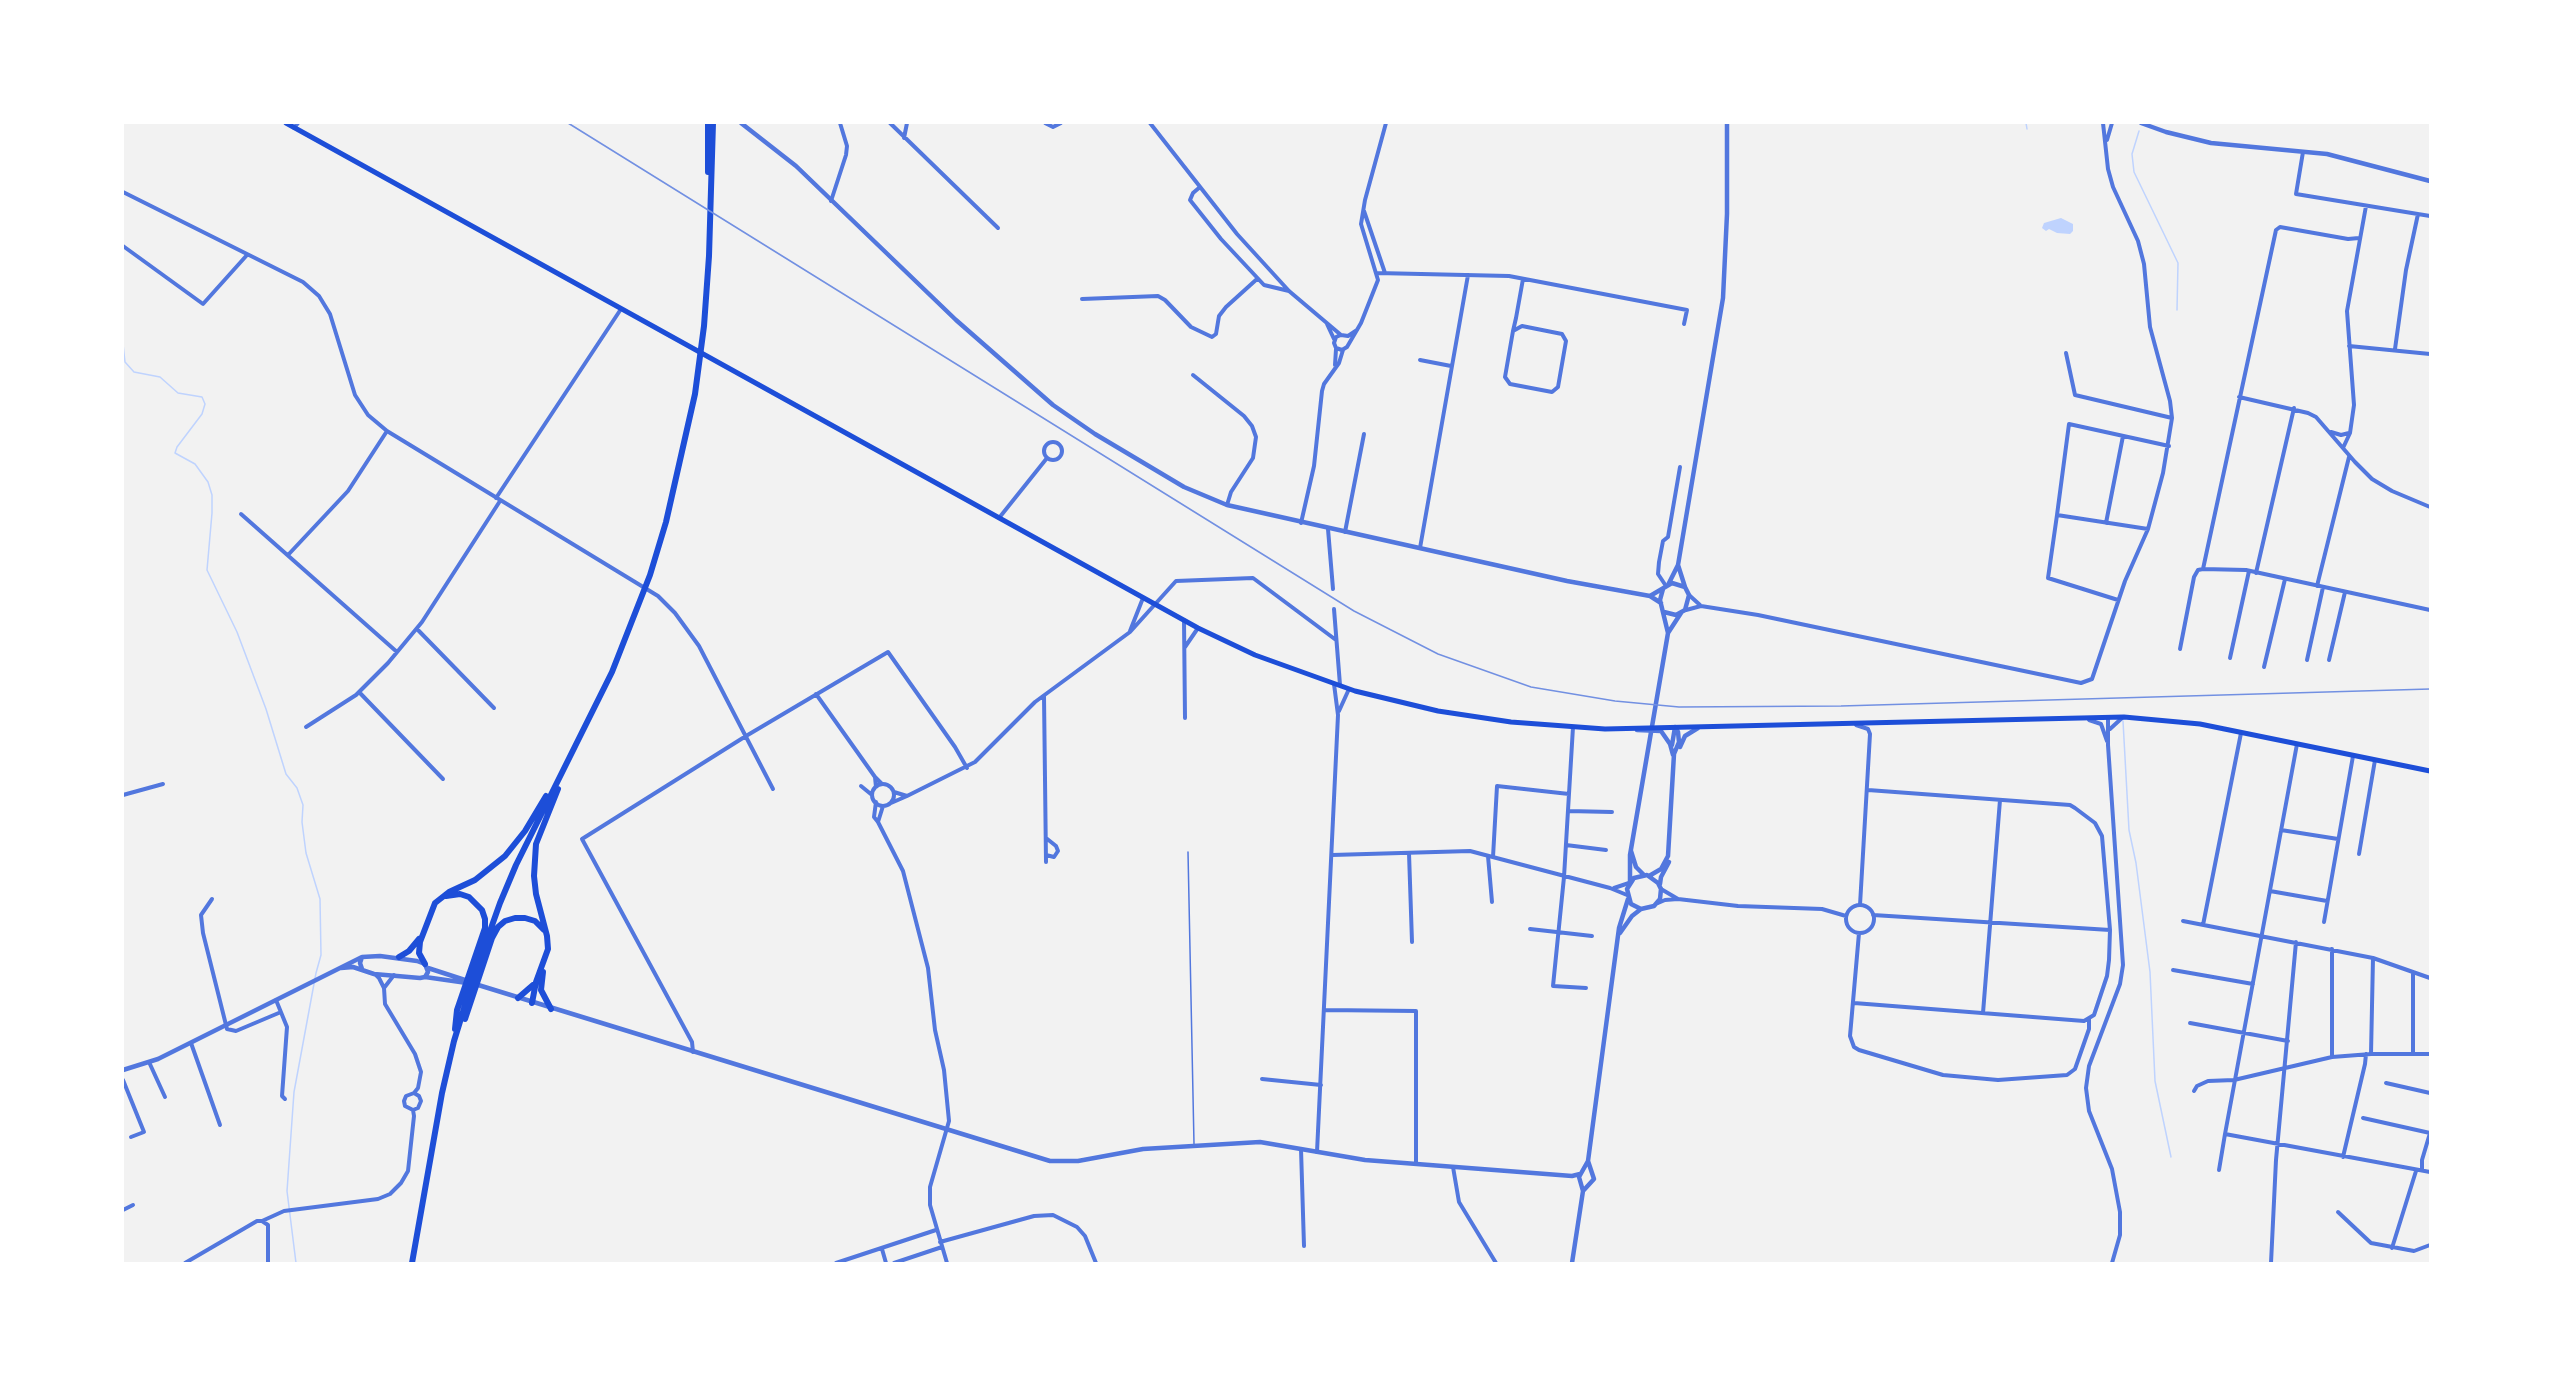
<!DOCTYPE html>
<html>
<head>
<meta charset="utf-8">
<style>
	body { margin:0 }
	#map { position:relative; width:2553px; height:1386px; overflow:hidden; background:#f2f2f2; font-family:"Asap Condensed",sans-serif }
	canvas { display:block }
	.frame { position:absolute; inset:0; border:124px solid #fff; pointer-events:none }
</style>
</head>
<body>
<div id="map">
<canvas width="2553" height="1386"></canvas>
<div class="frame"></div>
</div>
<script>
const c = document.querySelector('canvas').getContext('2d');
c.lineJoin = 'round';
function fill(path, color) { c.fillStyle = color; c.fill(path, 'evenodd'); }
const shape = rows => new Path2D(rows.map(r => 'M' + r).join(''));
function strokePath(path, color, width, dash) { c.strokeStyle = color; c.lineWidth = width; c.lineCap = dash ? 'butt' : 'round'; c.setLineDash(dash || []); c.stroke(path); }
fill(shape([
	[2061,218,2073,224,2073,231,2070,234,2057,233,2049,229,2046,231,2042,228,2044,223]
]), '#bfd3fe');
strokePath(shape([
	[2026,123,2027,129],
	[2139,131,2132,154,2134,172,2178,263,2177,310],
	[123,344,125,362,134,372,160,377,178,393,202,397,205,404,202,414,177,447,175,453,195,464,208,482,212,495,212,513,207,570,237,632,266,709,286,774,297,788,303,805,302,822,306,853,320,899,321,955,316,973,294,1092,287,1191,296,1263],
	[2123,721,2129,830,2136,863,2150,972,2155,1081,2171,1157]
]), '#bfd3fe', 1.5);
strokePath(shape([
	[1188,852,1194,1144]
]), '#5277de', 1.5);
strokePath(shape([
	[890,123,998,228],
	[1045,123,1053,127,1061,123],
	[1150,123,1237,234,1289,291,1341,335,1348,336,1357,330],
	[294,128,298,123],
	[904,138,907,123],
	[2107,140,2112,123],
	[2303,152,2296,194,2430,216],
	[1200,187,1193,193,1190,200,1221,239,1264,285,1289,291],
	[123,192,303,282,319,296,330,314,355,395,368,415,387,431,658,596,675,613,699,646,773,789],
	[831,201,846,155,847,146,840,123],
	[1364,211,1385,273],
	[123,246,203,304,247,255],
	[1377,273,1509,276,1687,310,1684,324],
	[1082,299,1158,296,1165,300,1191,327,1212,337,1216,334,1219,316,1226,307,1257,279],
	[1327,324,1334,339],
	[1513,331,1522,326,1562,334,1566,341,1558,387,1552,392,1510,384,1505,377,1513,331,1516,318,1523,279],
	[1341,335,1336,337,1334,343,1336,348,1342,350,1347,347,1361,323,1378,280,1361,224,1365,200,1386,123],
	[2349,346,2430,354],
	[2395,349,2406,270,2418,214],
	[2066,353,2075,395,2172,418],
	[1420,360,1451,366],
	[1335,365,1336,349],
	[1193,375,1244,416,1252,426,1256,437,1253,458,1231,492,1227,505],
	[2239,397,2308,413,2316,417,2355,462,2372,479,2392,491,2430,507],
	[2331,432,2341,435,2349,433],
	'1044 451a9 9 0 1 1 18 0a9 9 0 1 1-18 0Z',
	[2343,448,2350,433,2354,405,2347,311,2366,206],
	[496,498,621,309],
	[241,514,397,652],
	[2057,515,2048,578,2118,600],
	[999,518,1047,458],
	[1301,523,1314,466,1322,391,1324,384,1339,363,1343,350],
	[2106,523,2123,436],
	[1328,529,1333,589],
	[2148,529,2057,515,2069,424,2169,446],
	[1345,532,1364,434],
	[1420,548,1468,275],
	[288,555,348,491,387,431],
	[2203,569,2276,230,2280,227,2348,239,2359,238],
	[2256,573,2294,408],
	[1666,586,1658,574,1659,562,1663,541,1668,537,1680,467],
	[2317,586,2349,457],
	[1689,595,1700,605],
	[1334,609,1340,685],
	[1686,610,1701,606,1758,615,2081,683,2092,679,2125,581,2148,529,2163,473,2172,418,2170,401,2150,327,2144,264,2138,241,2113,187,2108,169,2103,123],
	[1184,620,1185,718],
	[417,629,494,708],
	[1130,631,1143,598],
	[1185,647,1198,628],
	[2180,649,2194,577,2198,570,2203,569,2246,570,2430,610],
	[2230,658,2249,571],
	[2307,660,2323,587],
	[2329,660,2345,592],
	[2264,667,2285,579],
	[359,692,443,779],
	[816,694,875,777],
	[1044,696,1046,862],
	[1339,711,1349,689],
	[2108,717,2108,745,2123,965,2120,984,2089,1066,2086,1088,2089,1111,2112,1169,2120,1212,2120,1235,2112,1263],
	[2089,720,2101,724,2107,741],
	[1856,725,1868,729,1870,734,1860,905],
	[306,727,356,695,388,663,422,622,500,501],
	[1573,727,1564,877,1553,986,1586,988],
	[2110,729,2122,718],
	[2297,744,2225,1134,2430,1172],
	'872 795a11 11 0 1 1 22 0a11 11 0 1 1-22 0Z',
	[861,786,872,795],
	[876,787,875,777,882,784],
	[123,795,163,784],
	[907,796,975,762,1035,702,1130,632,1176,581,1253,578,1336,640],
	[876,802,874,817,878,822,883,806],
	[891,803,907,796,894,792],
	[1568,811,1612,812],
	[878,822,903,871,928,968,935,1030,944,1070,949,1121,930,1187,930,1205,947,1263],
	[2281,830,2338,839],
	[1566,845,1606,850],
	[1409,853,1412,942],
	[2359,854,2375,760],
	[1046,855,1054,857,1058,851,1056,846,1046,838],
	[1332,855,1470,851,1610,888,1627,895],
	[1488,856,1492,902],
	[1493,857,1497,786,1569,794],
	[1614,888,1629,883],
	[1661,889,1678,899],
	[2270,891,2327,901],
	[212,899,201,915,203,933,227,1029,236,1031,281,1012],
	[1658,903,1665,900,1678,899,1738,906,1822,909,1846,916],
	'1846 919a14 14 0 1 1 28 0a14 14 0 1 1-28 0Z',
	[1873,915,2110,930],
	[2183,921,2373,958,2430,978],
	[2324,922,2353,756],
	[2203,925,2241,733],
	[1530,929,1592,936],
	[1859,933,1850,1036,1854,1047,1859,1050,1943,1075,1998,1080,2067,1075,2075,1069,2089,1029,2089,1019],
	[2173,970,2253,984],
	[2413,972,2413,1054],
	[375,974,379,978,384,988,394,975],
	[276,1000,287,1027,282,1096,285,1099],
	[1854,1003,2084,1021,2094,1015,2107,976,2109,960,2110,930,2102,836,2095,823,2075,808,2070,805,1868,790],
	[1325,1010,1416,1011,1416,1164],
	[1983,1013,2000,800],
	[2190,1023,2288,1041],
	[191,1043,220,1125],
	[693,1052,692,1042,582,839,746,736,888,652,955,747,967,768],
	[2371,1054,2373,958],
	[2332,1057,2332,949],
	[149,1062,165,1097],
	[1262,1079,1321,1085],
	[123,1080,144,1132,131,1137],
	[2386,1083,2430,1093],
	[2194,1091,2197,1086,2208,1081,2234,1080,2332,1057,2371,1054,2430,1054],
	[413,1110,418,1108,421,1101,419,1096,414,1093],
	[2363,1118,2430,1133],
	[1301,1149,1304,1246],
	[1317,1152,1338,715,1334,684],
	[2343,1157,2365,1064,2366,1054],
	[1453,1167,1459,1202,1496,1263],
	[2422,1169,2422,1160,2430,1133],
	[2219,1170,2225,1134],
	[123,1210,133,1205],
	[2338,1212,2371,1243,2414,1251,2430,1245],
	[262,1221,284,1211,378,1199,390,1194,401,1183,408,1171,414,1116,413,1110,405,1106,404,1101,406,1096,414,1093,418,1088,421,1072,415,1054,385,1004,384,988],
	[940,1242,1034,1216,1053,1215,1077,1227,1085,1236,1096,1263],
	[2392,1248,2416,1171],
	[882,1249,886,1263],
	[185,1263,257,1221,262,1221,268,1225,268,1263],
	[836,1263,936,1230],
	[894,1263,942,1247],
	[2271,1263,2276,1160,2296,942]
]), '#5277de', 4);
strokePath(shape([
	[741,123,796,166,956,320,1053,405,1095,434,1184,487,1227,505,1567,581,1650,596,1661,603],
	[2141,123,2166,132,2211,143,2327,154,2430,181],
	[1678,565,1685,587],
	[1668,585,1678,565,1723,298,1727,214,1727,123],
	[1650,596,1672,583,1685,587,1689,595,1685,610,1676,615,1664,612],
	[1668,633,1681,613],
	[1637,730,1661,731,1670,744,1673,755],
	[1672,745,1675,727],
	[1680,747,1685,736,1698,728],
	[1631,851,1636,867,1644,875],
	[1649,876,1661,869,1668,856,1674,754,1679,742,1678,732,1675,727],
	[1630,882,1630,855,1668,633,1660,600,1663,589],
	[1660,884,1661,877,1669,862],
	[1620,933,1632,916,1641,909,1654,906,1660,899,1661,889,1658,883,1647,875,1634,878,1627,889,1631,904,1641,909],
	[341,968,353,967,374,974,420,978,425,977,428,972,425,964,417,961,380,956,362,957,360,963,362,969],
	[428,968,468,981],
	[425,977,467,983],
	[475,984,1050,1161,1078,1161,1143,1149,1260,1142,1365,1160,1572,1176,1580,1174],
	[123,1070,158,1059,362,957],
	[1583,1191,1594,1179,1588,1161],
	[1572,1263,1583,1191,1579,1177,1588,1161,1619,928,1628,899]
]), '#5277de', 4.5);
strokePath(shape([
	[286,123,1198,628,1255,655,1355,691,1438,711,1511,722,1605,729,2124,717,2200,724,2430,771]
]), '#1d4ed8', 5);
strokePath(shape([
	[708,123,708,172],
	[446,896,460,894,469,897,482,910,485,919,485,928,457,1010,455,1029],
	[399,957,409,951,419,939],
	[425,964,419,953,420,942,435,903,449,892,475,880,505,856,525,831,546,796],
	[543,972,541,990,551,1009],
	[518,998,533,985],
	[532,1003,536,982,548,949,547,936,536,894,534,876,536,844,558,789],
	[465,1019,492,938,498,927,505,921,515,918,525,918,535,921,544,930],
	[412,1263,442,1093,454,1041,474,976,500,903,516,865,612,672,650,575,666,522,695,394,704,326,709,256,713,123]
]), '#1d4ed8', 6);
strokePath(shape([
	[568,123,1354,611,1438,654,1531,687,1615,701,1679,707,1841,706,2430,689]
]), '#7290e2', 1.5);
</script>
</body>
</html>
